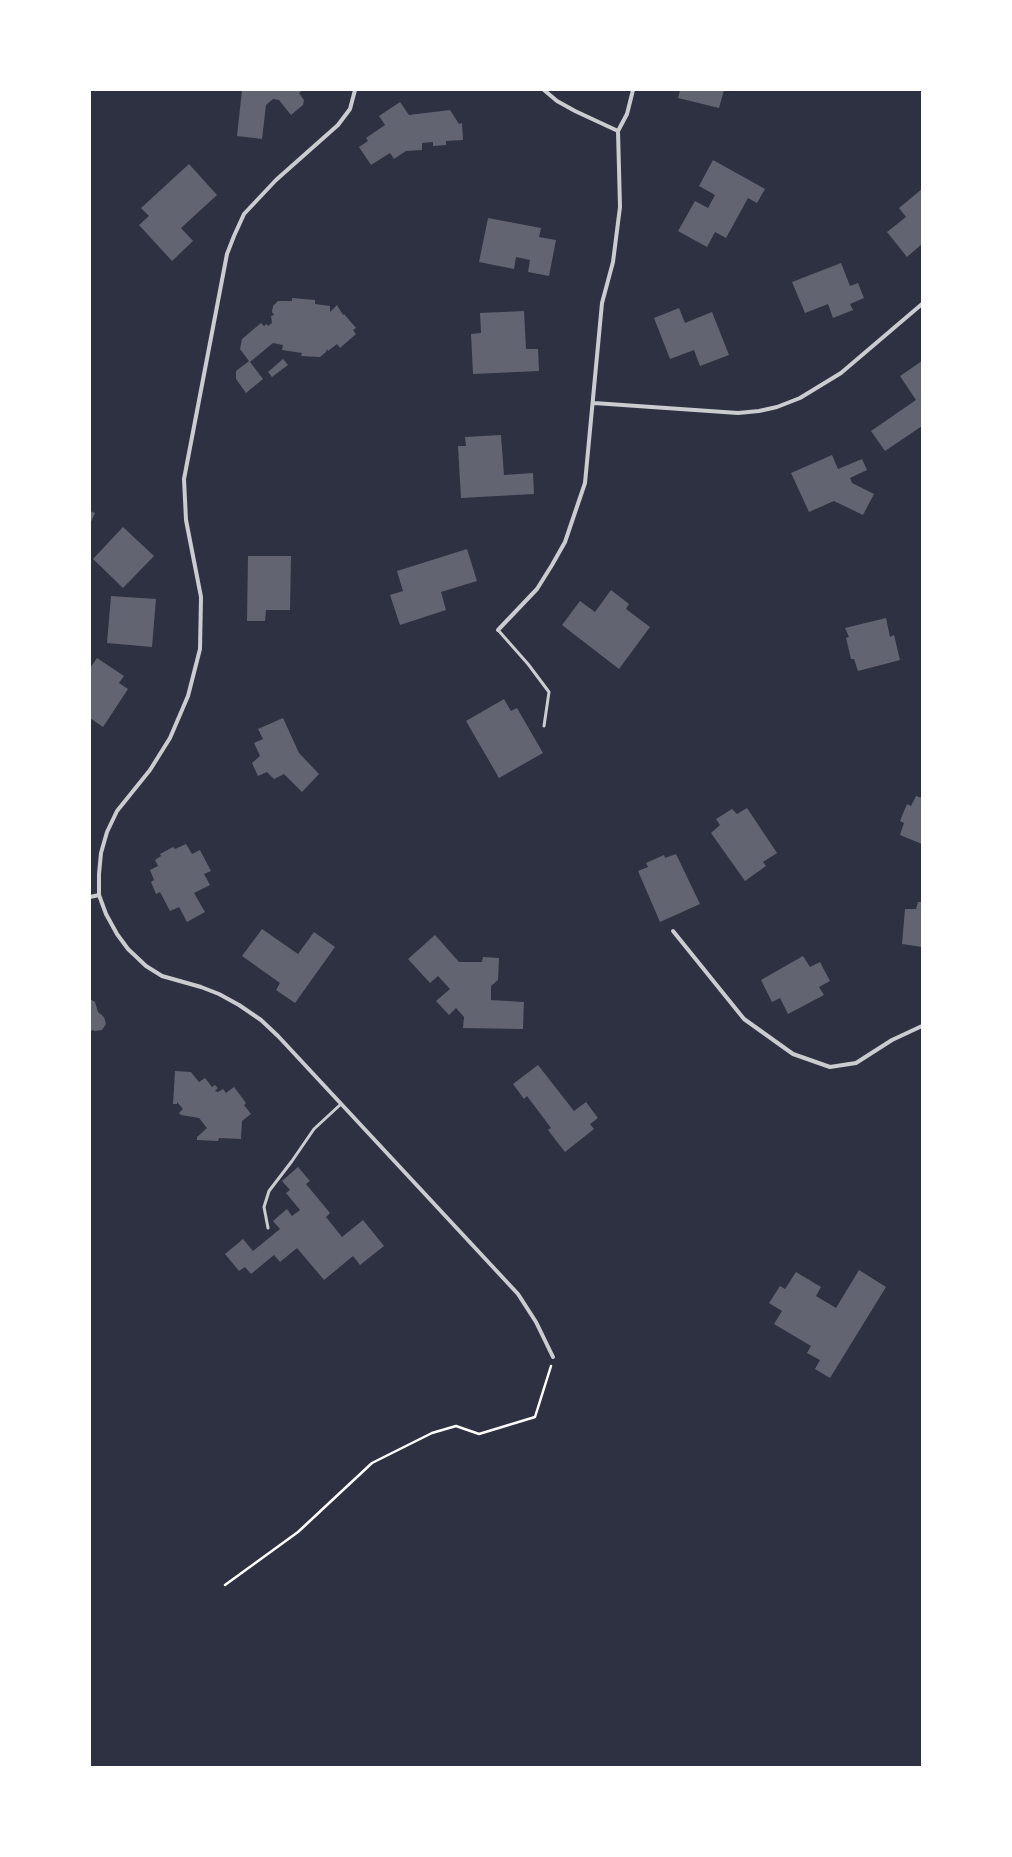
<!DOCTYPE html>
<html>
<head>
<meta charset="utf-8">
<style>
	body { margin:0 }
	#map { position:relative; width:1012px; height:1857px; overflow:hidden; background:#2d3142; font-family:Montserrat,sans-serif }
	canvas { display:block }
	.frame { position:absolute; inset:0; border:91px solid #fff; pointer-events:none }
</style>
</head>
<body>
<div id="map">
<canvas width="1012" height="1857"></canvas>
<div class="frame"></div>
</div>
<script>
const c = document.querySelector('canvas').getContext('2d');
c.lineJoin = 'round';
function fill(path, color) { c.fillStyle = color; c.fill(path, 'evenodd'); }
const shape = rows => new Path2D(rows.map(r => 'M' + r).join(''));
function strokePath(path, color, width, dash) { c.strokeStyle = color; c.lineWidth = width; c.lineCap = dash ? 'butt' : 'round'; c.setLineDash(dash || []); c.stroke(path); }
fill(shape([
	[242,90,303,90,299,93,304,100,303,105,291,115,279,100,273,99,266,105,262,139,237,136],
	[680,90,724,90,719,108,678,98],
	[400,102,409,115,450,110,459,124,462,123,463,140,446,141,446,145,433,146,433,142,422,143,422,150,406,151,394,159,390,153,371,165,359,147,368,141,366,138,385,125,379,116],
	[713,160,765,189,757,203,748,198,726,238,715,232,707,247,678,231,695,201,708,208,715,195,699,186],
	[189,164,217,195,181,228,193,241,172,261,139,225,149,216,141,208],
	[922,189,922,244,907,257,887,232,906,217,899,208],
	[488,218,541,228,539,237,556,240,549,276,528,272,530,260,516,257,514,269,479,262],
	[841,263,850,286,858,283,864,298,850,304,853,310,833,318,828,304,805,313,792,282],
	[292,298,315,300,315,304,330,306,330,312,337,305,343,315,344,314,356,328,353,330,356,334,340,348,337,344,328,351,327,349,326,352,320,357,301,356,302,353,282,350,283,345,273,343,250,362,263,379,246,393,236,379,236,371,249,361,240,349,242,339,261,323,264,326,267,324,268,326,272,323,271,316,274,315,272,312,273,306,278,301,292,301],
	[679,308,685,323,712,312,729,355,700,366,694,350,670,359,654,318],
	[524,311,526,349,538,349,539,371,473,374,471,334,481,333,480,313],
	[283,359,288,365,272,377,268,372],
	[922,361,922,426,885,451,871,431,916,400,900,376],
	[501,435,504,475,533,473,534,494,461,498,458,446,466,446,465,437],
	[832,455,838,469,862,459,867,470,850,478,852,483,874,494,863,515,834,501,809,512,791,473],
	[90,511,95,513,90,524],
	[123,527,154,556,123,588,93,559],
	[467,549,477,581,441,592,446,610,400,625,390,595,403,591,397,571],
	[248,556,291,556,290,610,266,610,265,621,247,621],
	[611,590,629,604,626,609,650,627,619,669,562,625,580,601,595,612],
	[111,596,156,599,152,647,107,643],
	[886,618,890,637,894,635,900,660,858,671,854,659,851,659,846,638,849,637,845,628],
	[97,658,124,676,119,683,128,689,103,727,90,718,90,668],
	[504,699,511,711,517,708,543,753,499,778,466,721],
	[283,718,299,753,319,774,302,792,284,774,274,779,267,772,258,776,252,763,260,756,254,743,263,739,258,729],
	[916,796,922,798,922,844,900,835,904,823,900,821,907,804,911,806],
	[747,808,777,853,763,862,766,866,745,881,711,833,720,825,716,819,732,809,737,814],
	[186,844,192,854,200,850,211,871,204,874,210,885,194,893,205,912,187,922,179,907,170,911,160,892,156,894,151,882,154,880,150,870,158,866,155,860,161,856,160,854,173,847,175,849],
	[676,854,700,904,660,922,638,871,648,867,646,863,664,855,665,858],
	[918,902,922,902,922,947,902,944,905,909,916,909],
	[262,929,298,954,314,932,335,947,295,1003,276,990,280,983,242,956],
	[435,935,459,962,482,962,483,957,499,958,498,980,491,986,491,1000,524,1002,523,1029,463,1028,464,1017,456,1008,449,1015,436,1001,450,989,438,976,430,983,408,959],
	[803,956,810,967,820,962,830,981,819,987,824,995,788,1014,780,998,772,1002,761,980],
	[90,999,95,1002,98,1012,104,1017,106,1024,102,1030,95,1031,92,1030,90,1033],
	[538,1065,574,1111,586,1102,598,1118,590,1124,594,1129,565,1152,548,1130,551,1128,527,1096,524,1099,513,1084],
	[175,1071,191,1072,199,1082,205,1078,212,1087,215,1085,218,1088,215,1091,218,1092,223,1089,226,1093,234,1087,246,1103,244,1105,251,1114,242,1121,241,1139,219,1138,218,1141,197,1140,197,1137,207,1128,199,1118,181,1115,179,1113,183,1109,177,1102,177,1104,173,1104],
	[298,1167,310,1181,306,1184,330,1213,326,1217,342,1237,363,1220,384,1246,360,1265,353,1256,324,1280,297,1248,280,1262,274,1255,251,1274,245,1267,239,1271,225,1254,243,1239,253,1251,280,1229,273,1221,287,1209,292,1216,300,1210,286,1193,290,1190,282,1181],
	[859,1270,886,1287,830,1378,815,1369,820,1360,807,1353,811,1346,774,1324,782,1311,769,1303,780,1286,785,1289,796,1272,821,1287,816,1296,836,1308]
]), '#626471');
strokePath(shape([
	[225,1585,298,1532,372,1463,432,1433,456,1426,479,1434,535,1417,551,1366]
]), '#fff', 2.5);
strokePath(shape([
	[498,630,528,664,549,692,544,726],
	[268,1228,264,1207,269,1191,292,1161,314,1129,341,1104]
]), '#caccd0', 3);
strokePath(shape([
	[355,90,350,109,338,125,276,180,244,214,234,236,227,254,184,479,186,520,201,597,200,649,188,696,170,738,150,770,117,811,107,832,101,853,99,874,99,895,106,914,117,934,128,949,146,966,162,976,201,987,219,994,239,1005,261,1020,278,1036,518,1294,536,1322,553,1357],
	[544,90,557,101,575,111,618,131],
	[594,403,738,413,759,411,777,407,800,398,841,373,922,304],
	[498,630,537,589,552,565,565,542,585,483,602,303,613,262,620,207,618,131,627,114,633,90],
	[90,897,99,895],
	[673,931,744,1019,793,1054,830,1067,856,1063,892,1040,922,1026]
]), '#caccd0', 4);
</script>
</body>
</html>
